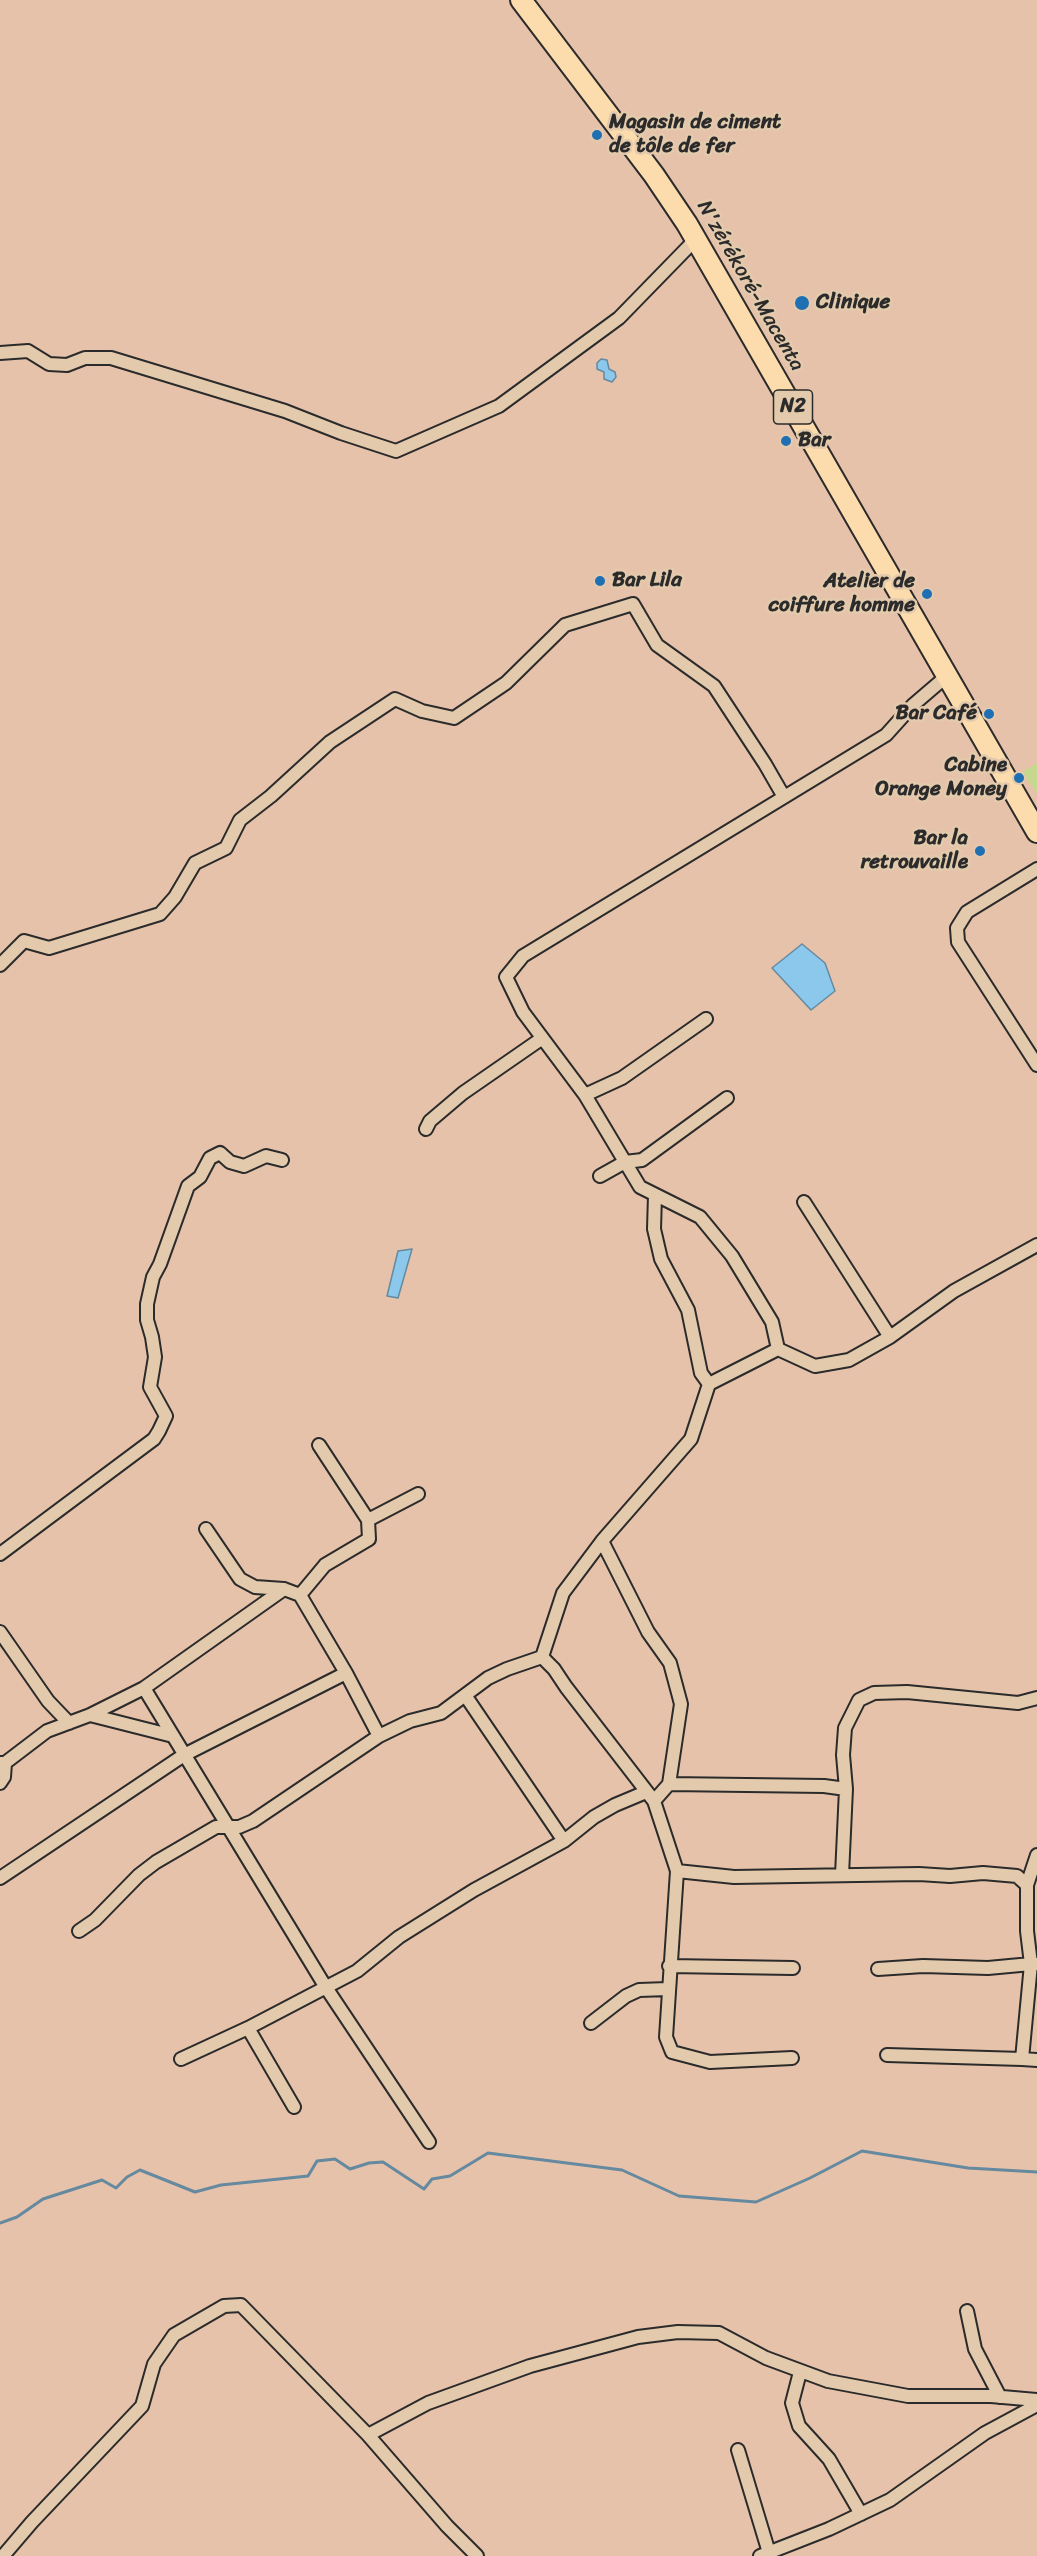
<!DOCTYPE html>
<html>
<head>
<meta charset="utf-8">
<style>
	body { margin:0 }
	canvas { display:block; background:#e6c2aa }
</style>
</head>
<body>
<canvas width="1037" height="2556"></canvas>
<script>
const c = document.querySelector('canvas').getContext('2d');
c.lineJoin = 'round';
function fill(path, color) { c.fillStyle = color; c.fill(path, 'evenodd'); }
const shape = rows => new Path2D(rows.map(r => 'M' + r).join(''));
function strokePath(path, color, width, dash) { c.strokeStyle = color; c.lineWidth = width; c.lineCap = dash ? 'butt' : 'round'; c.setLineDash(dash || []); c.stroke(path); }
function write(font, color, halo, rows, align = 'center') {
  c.font = font + ' Sriracha,sans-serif'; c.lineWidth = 5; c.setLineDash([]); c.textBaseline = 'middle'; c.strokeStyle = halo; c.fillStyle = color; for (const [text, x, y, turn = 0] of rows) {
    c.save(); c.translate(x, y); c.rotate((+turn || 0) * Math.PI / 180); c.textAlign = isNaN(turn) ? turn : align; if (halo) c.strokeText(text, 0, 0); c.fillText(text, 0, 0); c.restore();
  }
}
fill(shape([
	[1037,763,1037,794,1023,772]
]), '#c5d88d');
const water = shape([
	[601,359,607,360,609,369,615,372,616,377,612,382,604,379,604,372,597,369,597,363,601,359],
	[802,944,825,963,835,991,811,1010,772,968,802,944],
	[412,1249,398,1298,387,1296,398,1251,412,1249]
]);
fill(water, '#8bc8ec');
strokePath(water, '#65899f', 1.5);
strokePath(shape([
	[0,2223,17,2217,43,2199,102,2180,116,2188,127,2177,140,2170,195,2192,221,2185,308,2176,317,2161,335,2159,350,2169,369,2163,383,2162,424,2189,432,2179,450,2176,488,2153,622,2170,679,2196,756,2202,810,2178,862,2151,968,2168,1037,2172]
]), '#65899f', 3);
const minor = shape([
	[0,353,28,351,49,364,67,365,85,358,111,358,285,411,341,433,396,451,499,406,619,318,695,240],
	[1037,869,967,912,957,928,958,942,1037,1065],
	[0,965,24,941,49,948,160,914,175,897,195,863,226,848,240,820,271,796,330,742,395,699,422,711,454,718,506,683,565,625,633,604,657,645,714,686,765,764,784,797],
	[585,1095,622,1078,706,1019],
	[426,1129,430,1121,463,1093,541,1039],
	[600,1176,625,1162,642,1160,727,1098],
	[655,1195,654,1229,661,1259,688,1310,701,1373,709,1384],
	[804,1202,890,1337],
	[1037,1245,954,1291,890,1337,849,1360,815,1366,778,1349,709,1384,691,1439,602,1541,563,1593,542,1657,554,1669,566,1687,654,1801,677,1871,734,1877,919,1874,950,1876,983,1873,1017,1876,1027,1885,1027,1931,1031,1964,1037,1964],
	[778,1349,772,1322,732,1256,700,1217,640,1187,585,1095,523,1012,506,977,523,956,886,735,913,705,948,675],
	[319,1445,368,1520],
	[206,1529,240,1579,255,1587,284,1589,300,1595,346,1673,379,1736],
	[602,1541,648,1632,670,1663,681,1704,669,1784,654,1801],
	[0,1554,154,1439,159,1431,166,1416,150,1387,155,1357,152,1337,147,1320,147,1304,153,1277,160,1264,188,1186,200,1177,210,1158,220,1153,230,1162,244,1166,266,1156,282,1160],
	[300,1595,325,1565,369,1539,368,1520,418,1494],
	[0,1632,48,1701,69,1723],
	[144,1688,325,1986,429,2142],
	[465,1695,564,1841],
	[90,1715,173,1736],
	[0,1763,5,1763,47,1731,90,1715,144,1688,284,1589],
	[0,1783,4,1777,5,1763],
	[669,1784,824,1786,846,1789],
	[677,1871,666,2037,672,2052,710,2062,792,2058],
	[842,1875,846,1789,843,1755,845,1728,859,1700,874,1693,907,1692,1018,1703,1037,1698],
	[0,1878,184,1755,346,1673],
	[1027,1885,1037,1855],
	[79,1931,95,1920,139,1875,156,1862,216,1827,239,1827,253,1821,379,1736,410,1721,441,1713,488,1678,507,1669,542,1657],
	[669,1966,793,1968],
	[878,1969,923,1966,988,1968,1031,1964,1022,2059,887,2055],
	[591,2023,626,1996,639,1990,668,1989],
	[248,2028,294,2107],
	[181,2059,248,2028,357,1971,399,1937,474,1890,564,1841,594,1817,615,1805,646,1792],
	[1022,2059,1037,2060],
	[967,2311,975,2349,1000,2397],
	[800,2372,792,2403,799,2426,829,2459,861,2514],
	[368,2435,428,2403,530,2366,638,2337,678,2332,719,2333,766,2358,828,2381,908,2396,991,2396,1037,2400],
	[738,2450,770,2556],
	[3,2556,32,2522,142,2406,154,2364,174,2335,224,2306,241,2305,368,2435,447,2526,477,2556],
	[760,2556,829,2529,890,2500,985,2433,1037,2405]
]);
const trunk = shape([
	[521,0,654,175,687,224,1037,832]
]);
strokePath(minor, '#2b2b2b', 16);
strokePath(trunk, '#2b2b2b', 24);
strokePath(minor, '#e4caac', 12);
strokePath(trunk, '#fcdcac', 20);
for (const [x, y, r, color] of [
	[597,135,6,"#1f6fb2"],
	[802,303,8,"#1f6fb2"],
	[786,441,6,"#1f6fb2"],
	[600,581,6,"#1f6fb2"],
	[927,594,6,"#1f6fb2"],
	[989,714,6,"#1f6fb2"],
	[1019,778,6,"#1f6fb2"],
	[980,851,6,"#1f6fb2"]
]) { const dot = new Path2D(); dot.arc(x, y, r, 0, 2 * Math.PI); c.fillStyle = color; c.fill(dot); strokePath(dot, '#e4caac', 2); }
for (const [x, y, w] of [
	[793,407,39]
]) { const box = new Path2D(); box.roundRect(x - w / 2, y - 17, w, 34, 4.5); c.fillStyle = '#e4caac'; c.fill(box); strokePath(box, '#2b2b2b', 1.5); }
write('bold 20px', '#2b2b2b', null, [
	["N2",793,407]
]);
write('bold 21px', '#2b2b2b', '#e4caac', [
	["Magasin de ciment",609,123],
	["de tôle de fer",609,147],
	["Clinique",816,303],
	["Bar",798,441],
	["Bar Lila",612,581],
	["Atelier de",915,582,"right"],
	["coiffure homme",915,606,"right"],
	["Bar Café",977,714,"right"],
	["Cabine",1007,766,"right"],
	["Orange Money",1007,790,"right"],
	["Bar la",968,839,"right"],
	["retrouvaille",968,863,"right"]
], 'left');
write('21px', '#2b2b2b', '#e4caac', [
	["N'zérékoré-Macenta",750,286,60]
]);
</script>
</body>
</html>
